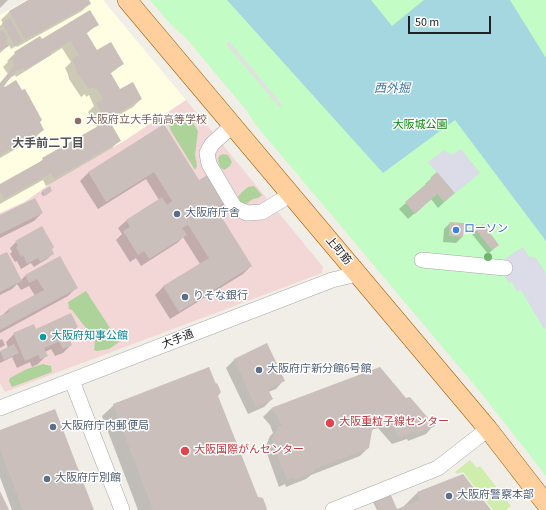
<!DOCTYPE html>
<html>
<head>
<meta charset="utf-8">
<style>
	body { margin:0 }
	#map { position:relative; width:546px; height:510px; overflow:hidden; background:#f1ede7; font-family:"Source Sans 3",sans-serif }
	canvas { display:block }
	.scale { position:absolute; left:408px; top:16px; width:83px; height:18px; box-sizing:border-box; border:2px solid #212121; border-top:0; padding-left:5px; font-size:12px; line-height:14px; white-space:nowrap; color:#212121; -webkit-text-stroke:3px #fff; paint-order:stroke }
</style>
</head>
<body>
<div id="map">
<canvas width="546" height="510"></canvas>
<div class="scale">50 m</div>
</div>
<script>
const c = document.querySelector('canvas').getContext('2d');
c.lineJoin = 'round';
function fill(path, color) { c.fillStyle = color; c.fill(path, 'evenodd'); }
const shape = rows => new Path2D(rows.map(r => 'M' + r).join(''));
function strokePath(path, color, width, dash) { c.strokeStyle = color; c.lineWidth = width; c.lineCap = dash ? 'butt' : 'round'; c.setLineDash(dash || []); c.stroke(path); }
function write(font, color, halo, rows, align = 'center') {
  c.font = font + ' "Source Sans 3","Noto Sans JP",sans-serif'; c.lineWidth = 3; c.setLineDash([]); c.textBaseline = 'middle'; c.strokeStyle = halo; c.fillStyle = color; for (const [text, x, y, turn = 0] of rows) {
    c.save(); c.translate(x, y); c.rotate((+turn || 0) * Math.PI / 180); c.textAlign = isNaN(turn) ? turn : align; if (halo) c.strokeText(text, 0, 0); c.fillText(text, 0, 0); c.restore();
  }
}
fill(shape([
	[186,100,323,267,322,273,5,392,0,383,0,213,26,201,52,182,124,141]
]), '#f3d6d6');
fill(shape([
	[26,0,103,0,186,100,124,141,52,182,26,201,0,213,0,15]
]), '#fffde2');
fill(shape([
	[470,460,477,468,480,466,511,506,506,510,493,510,463,472,457,474,455,472]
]), '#cfedab');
fill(shape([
	[188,112,190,112,192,121,198,131,195,155,197,166,195,170,171,131,169,125,174,120],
	[223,154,228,155,232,162,230,166,224,170,220,167,218,160,219,156],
	[254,186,262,195,258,198,253,199,246,204,241,202,238,197,242,192,248,187],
	[86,291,119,342,109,349,97,351,94,350,95,341,92,336,72,310,69,309,68,302],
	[43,364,51,366,52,372,12,387,9,381,10,378,27,369]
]), '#aed39a');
fill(shape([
	[150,0,546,0,546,476,482,394,255,124,247,111,186,38,173,27]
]), '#c3fcc4');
fill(shape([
	[229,41,282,105,279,107,226,44]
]), '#e1e1e1');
fill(shape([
	[461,149,480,173,455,193,428,162,444,150,449,154,450,153,452,155],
	[523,247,528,256,536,258,546,273,546,328,544,329,521,290,517,292,512,282,509,283,504,276,506,258]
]), '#dbdce7');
fill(shape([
	[227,0,371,0,392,26,424,0,510,0,546,58,546,241,455,120,383,173]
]), '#a5d7e1');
fill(shape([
	[0,0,8,0,0,8],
	[30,0,88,0,90,3,82,11,17,47,16,46,11,49,9,45,0,53,0,26,3,23,1,20,9,12],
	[98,24,86,34,97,52,123,64,110,74,119,91,141,99,133,107,108,121,120,140,112,148,46,186,43,180,0,204,0,185,38,164,43,159,97,127,88,112,94,106,89,95,86,97,85,94,81,97,69,79,68,74,65,68,71,62,62,48,16,77,15,75,10,78,3,86,39,122,43,130,35,138,0,158,0,84,8,74,3,67,8,62,7,61,15,53,40,38,41,40],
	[164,126,199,182,227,203,216,210,251,266,243,274,170,319,155,295,163,287,200,264,183,237,177,243,141,266,136,258,130,262,116,240,122,234,118,228,126,221,159,200,146,179,98,209,80,181,88,173],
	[437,174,454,193,438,208,431,199,408,219,399,209,426,185,425,184],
	[49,188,49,193,43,196,41,193],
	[42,213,34,221,0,238,0,217],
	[450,223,462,237,456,243,443,242,444,229],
	[483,225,498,245,488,254,472,234],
	[16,242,51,249,53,253,47,259,34,267,31,263,21,269,17,261,15,262,10,254,12,252,10,248],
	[0,257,20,281,25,276,60,257,76,288,68,296,0,333,0,317,8,310,35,296,29,286,21,290,17,284,12,289,0,295],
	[77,327,70,334,72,336,68,340,71,345,63,353,55,356,51,349,45,352,46,356,38,364,32,367,30,362,17,368,12,357,0,363,0,352,8,348,6,342,14,334,35,330],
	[2,339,5,345,0,348,0,340],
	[266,344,283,381,276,389,268,392,272,399,264,407,248,414,226,368,234,360],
	[379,368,406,399,433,426,426,434,408,441,407,439,392,444,378,428,371,430,368,448,360,456,311,475,306,479,286,487,285,484,279,487,265,448,270,436,273,433,270,425,263,417,271,409],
	[217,396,257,498,266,510,138,510,102,416,114,405],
	[0,431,93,510,12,510,0,477],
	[417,493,490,510,398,510,402,508],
	[375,500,394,510,377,510,373,502]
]), '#0003');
fill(shape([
	[28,0,89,0,91,4,25,40,9,11],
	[90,10,99,25,86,32,97,50,111,42,124,64,110,72,120,89,133,82,142,99,105,120,96,103,103,99,97,88,94,90,93,87,89,89,76,71,75,66,72,59,79,55,70,41,50,53,51,55,25,70,23,68,18,71,17,69,4,86,5,87,16,80,22,90,25,89,42,120,40,122,44,130,0,155,0,83,15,65,11,58,16,55,14,52,40,36,42,39],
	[10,18,23,41,15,46,2,23],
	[3,30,8,38,6,40,9,46,0,51,0,31],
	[109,120,121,141,54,179,51,173,4,199,0,192,0,184,43,160,42,158],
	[164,124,199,180,219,168,236,195,216,208,252,266,179,312,163,286,209,258,188,225,182,228,187,235,149,259,144,251,138,255,123,231,130,227,126,220,162,197,167,205,172,201,154,172,106,202,88,172],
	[437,172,455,193,444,202,437,194,415,214,405,202,432,179,430,178],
	[50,186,52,191,45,196,42,191],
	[35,198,43,213,0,234,0,215],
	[450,222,464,223,463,237,449,236],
	[483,224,499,245,492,250,476,230],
	[42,226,54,247,52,249,54,254,40,262,38,258,27,264,23,255,21,257,16,247,18,246,15,241],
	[7,252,22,281,0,292,0,255],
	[60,256,78,288,0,330,0,316,9,312,8,309,44,290,37,279,29,283,25,275],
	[71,313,78,327,70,331,73,337,69,338,72,345,63,349,59,342,44,348,48,356,40,359,38,355,25,361,13,333,34,324,36,329],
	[267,343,285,381,268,389,273,399,256,407,234,359],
	[14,344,19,353,4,360,0,351],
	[209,367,216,384,217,383,221,392,218,396,258,497,263,498,267,509,266,510,153,510,113,404],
	[380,367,406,398,410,397,435,426,415,434,415,431,400,437,386,420,373,425,369,448,314,469,315,471,294,480,293,477,287,480,272,440,278,427,282,426,278,417,271,408],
	[55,409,94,510,23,510,0,449,0,430],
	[463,474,491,510,379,510,374,499,390,493,397,509,420,500,417,492],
	[0,491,9,510,0,510]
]), '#cabfba');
const minor = shape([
	[232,126,212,144,207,153,209,164,235,208,247,213,262,212,290,195],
	[422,260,505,268],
	[72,381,122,510],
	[0,408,332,280,357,274],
	[333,510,438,468,488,429]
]);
const major = shape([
	[127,0,488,429,546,504]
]);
strokePath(minor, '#a8a8a8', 16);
strokePath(major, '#9d6000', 20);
strokePath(minor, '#fff', 15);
strokePath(major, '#ffd09e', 19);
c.fillStyle = '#70b56d';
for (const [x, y] of [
	[488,257]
]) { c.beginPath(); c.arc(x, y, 4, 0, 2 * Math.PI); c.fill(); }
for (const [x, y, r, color] of [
	[78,121,4,"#8d6e63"],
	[177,214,4,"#5c6f8a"],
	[456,230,4,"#3f7fe0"],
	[185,297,4,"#5c6f8a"],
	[43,337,4,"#0f9aa8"],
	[259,370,4,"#5c6f8a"],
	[330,423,5,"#e0444e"],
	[53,427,4,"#5c6f8a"],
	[185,451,5,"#e0444e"],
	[47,479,4,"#5c6f8a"],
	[449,496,4,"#5c6f8a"]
]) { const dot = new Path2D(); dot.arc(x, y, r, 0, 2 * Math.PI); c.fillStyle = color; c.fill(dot); strokePath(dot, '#fff', 1.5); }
write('11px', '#785e54', '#fff', [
	["大阪府立大手前高等学校",86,121]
], 'left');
write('11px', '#06870a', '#fff', [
	["大阪城公園",420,126]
]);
write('11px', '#4e5e75', '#fff', [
	["大阪府庁舎",185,214],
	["りそな銀行",193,297],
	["大阪府庁新分館6号館",267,370],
	["大阪府庁内郵便局",61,427],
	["大阪府庁別館",55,479],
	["大阪府警察本部",457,496]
], 'left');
write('11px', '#366cbe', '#fff', [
	["ローソン",464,230]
], 'left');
write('11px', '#212121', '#fff', [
	["上町筋",338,251,50],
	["大手通",178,340,-21]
]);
write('11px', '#0d838f', '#fff', [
	["大阪府知事公館",51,337]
], 'left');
write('11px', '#be3a42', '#fff', [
	["大阪重粒子線センター",339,423],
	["大阪国際がんセンター",194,451]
], 'left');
write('italic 12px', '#4279a6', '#fff', [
	["西外掘",392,89]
]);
write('bold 12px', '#545454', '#fff', [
	["大手前二丁目",48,144]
]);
</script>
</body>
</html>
